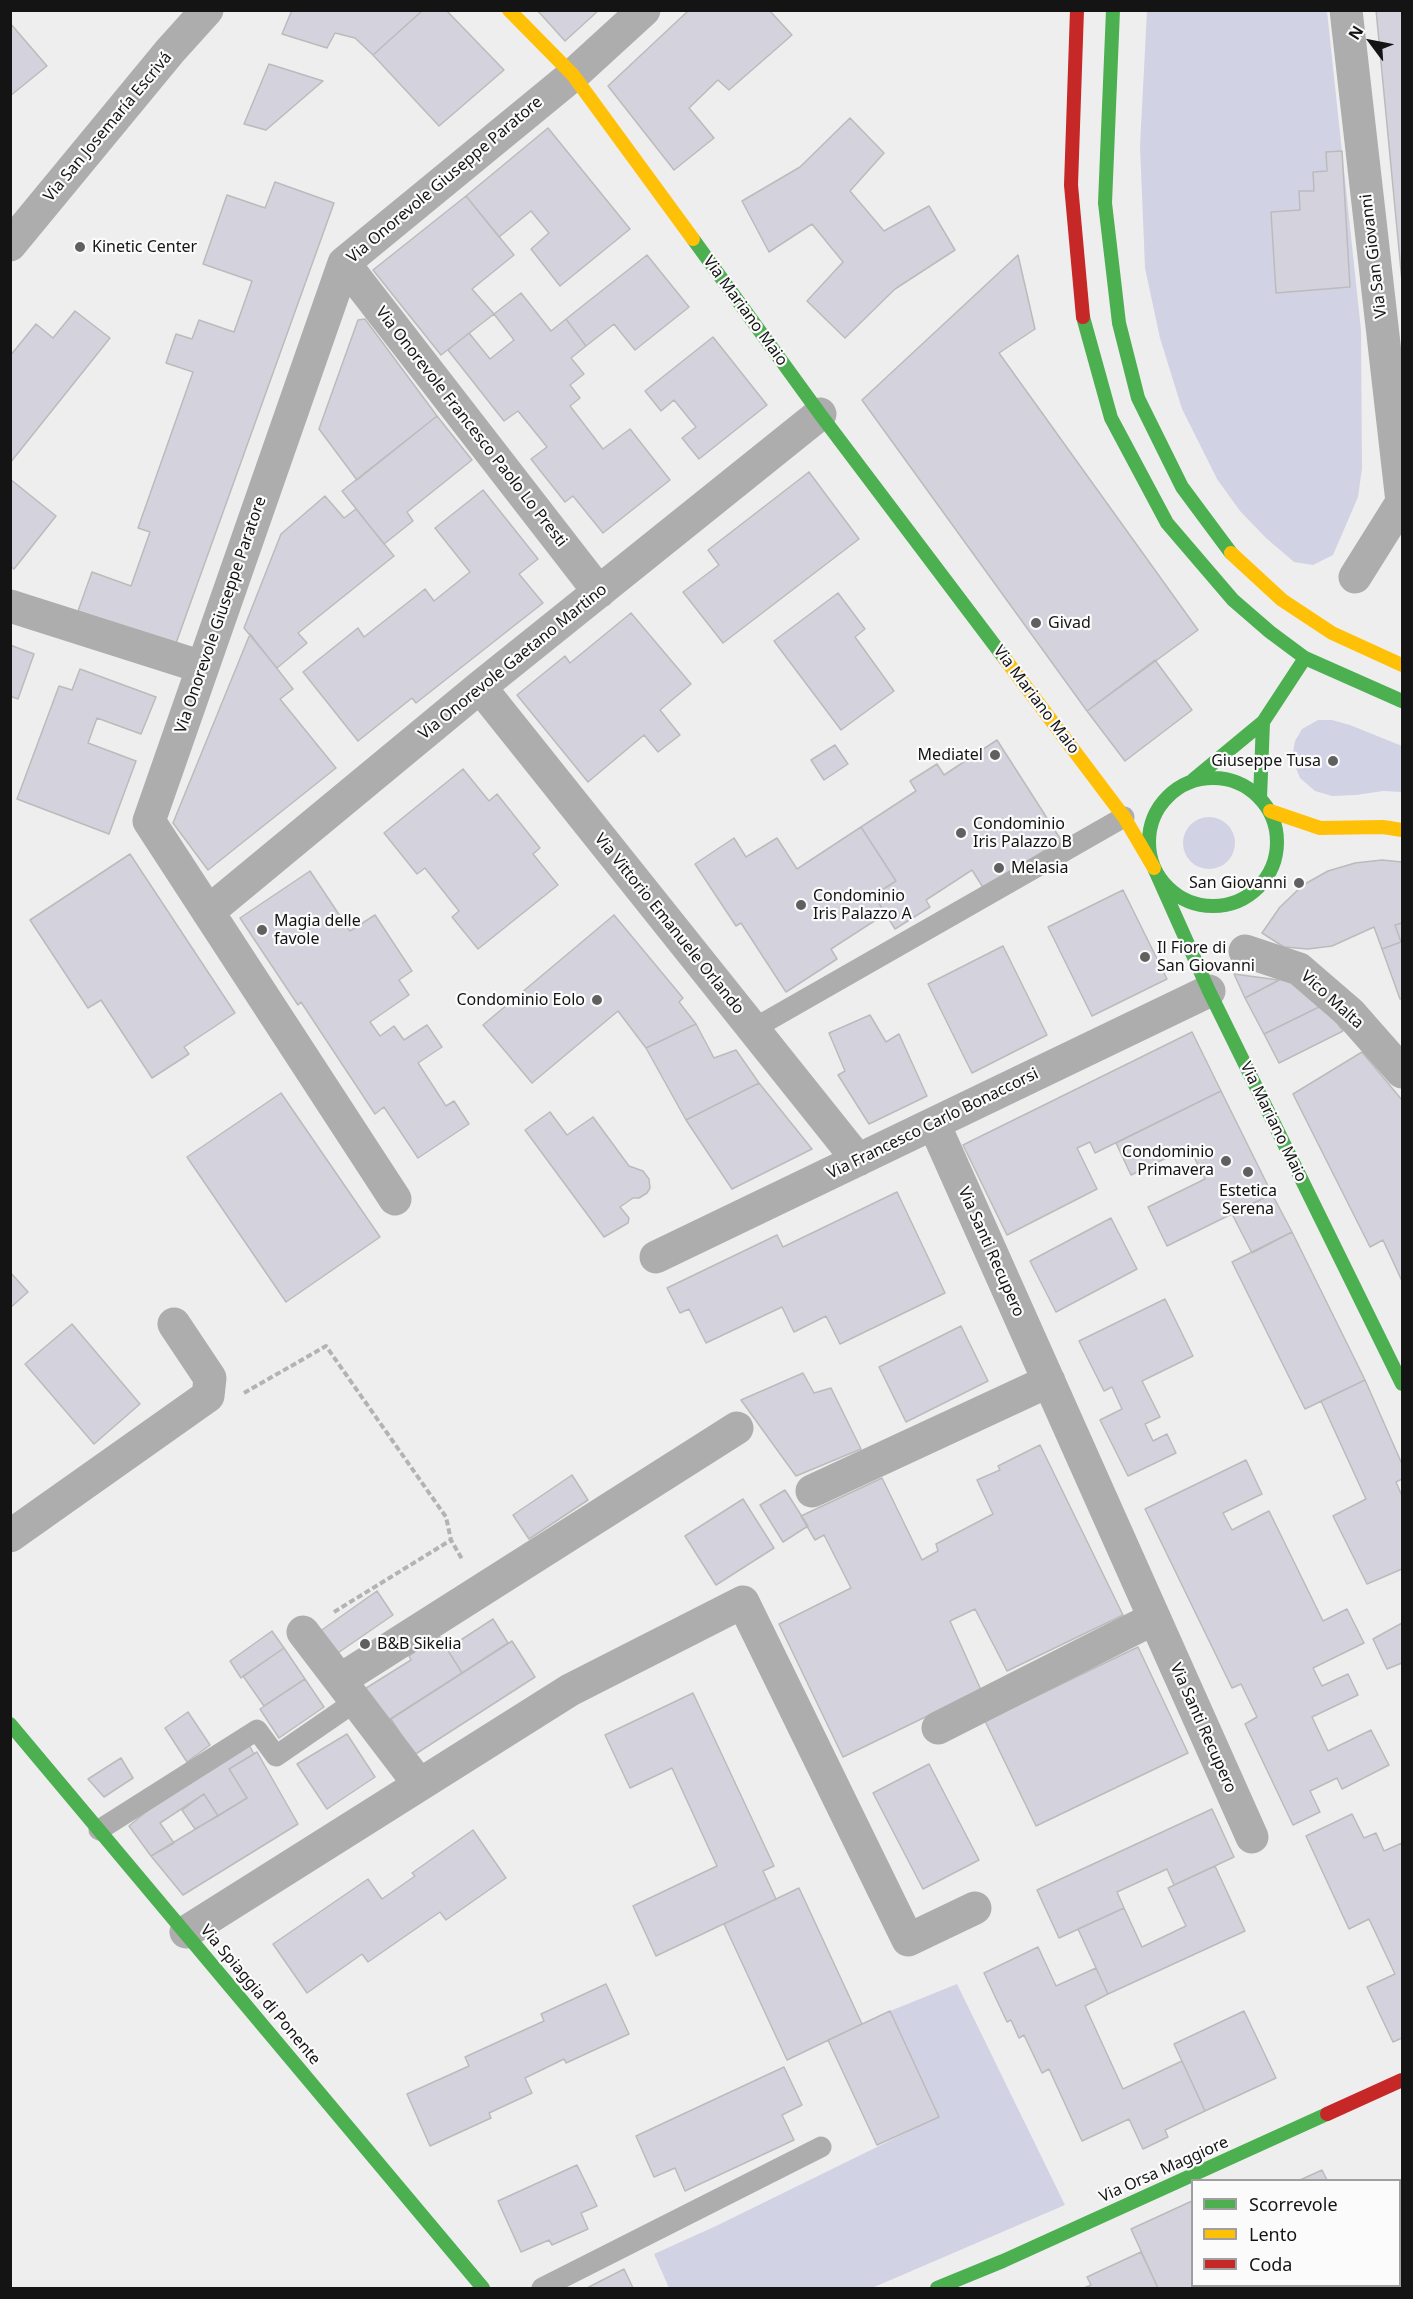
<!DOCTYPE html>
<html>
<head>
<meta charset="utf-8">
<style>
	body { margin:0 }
	#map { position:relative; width:1413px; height:2299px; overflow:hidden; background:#eeeeef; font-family:"Noto Sans",sans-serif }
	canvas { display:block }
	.frame { position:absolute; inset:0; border:12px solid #141415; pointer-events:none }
	.legend { position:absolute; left:1191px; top:2179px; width:210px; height:108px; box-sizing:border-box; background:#fbfbfc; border:2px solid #9f9fa0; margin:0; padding:8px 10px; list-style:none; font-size:18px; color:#141415 }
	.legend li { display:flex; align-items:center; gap:12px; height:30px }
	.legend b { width:30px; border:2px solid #9f9fa0 }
	.north { position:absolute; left:1341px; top:12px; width:60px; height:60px; -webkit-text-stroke:4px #fbfbfc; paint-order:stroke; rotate:302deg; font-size:16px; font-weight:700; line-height:24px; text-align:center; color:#141415 }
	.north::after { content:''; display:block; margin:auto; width:21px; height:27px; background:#141415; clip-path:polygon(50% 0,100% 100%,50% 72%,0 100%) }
</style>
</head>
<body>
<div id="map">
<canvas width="1413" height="2299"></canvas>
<div class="frame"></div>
<ul class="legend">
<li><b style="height:8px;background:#4caf50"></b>Scorrevole</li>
<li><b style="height:8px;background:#ffc107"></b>Lento</li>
<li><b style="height:8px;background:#c62828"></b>Coda</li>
</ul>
<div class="north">N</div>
</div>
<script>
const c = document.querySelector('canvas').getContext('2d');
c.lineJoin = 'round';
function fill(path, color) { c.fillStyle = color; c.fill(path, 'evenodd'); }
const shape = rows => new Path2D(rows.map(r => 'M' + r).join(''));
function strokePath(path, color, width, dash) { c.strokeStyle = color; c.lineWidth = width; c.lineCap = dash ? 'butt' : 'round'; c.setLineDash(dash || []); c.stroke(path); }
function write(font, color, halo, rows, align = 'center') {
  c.font = font + ' "Noto Sans",sans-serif'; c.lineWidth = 4.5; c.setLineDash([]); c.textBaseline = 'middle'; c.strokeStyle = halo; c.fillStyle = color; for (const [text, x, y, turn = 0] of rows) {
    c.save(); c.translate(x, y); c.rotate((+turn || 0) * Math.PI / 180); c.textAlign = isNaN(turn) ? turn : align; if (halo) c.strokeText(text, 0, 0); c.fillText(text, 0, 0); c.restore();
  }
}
fill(shape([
	[1147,11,1327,11,1361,330,1362,468,1358,497,1333,555,1313,565,1294,562,1266,538,1240,511,1217,479,1182,409,1160,338,1145,268,1140,146],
	[1318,720,1332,720,1350,725,1402,746,1402,792,1383,791,1356,795,1332,796,1315,791,1300,778,1292,758,1295,741,1302,729],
	'1183 843a26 26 0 1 1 52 0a26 26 0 1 1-52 0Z',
	[957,1984,1065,2205,872,2288,669,2288,654,2254,716,2226,938,2117,890,2011]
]), '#d2d2e5');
const building = shape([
	[292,10,423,10,373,55,355,38,335,33,327,48,282,34,292,10],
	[423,10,446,10,504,70,439,126,373,55,423,10],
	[537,10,599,10,565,41,537,10],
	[689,10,769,10,792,35,729,90,718,80,689,108,714,138,674,170,608,86,689,10],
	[1376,10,1402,10,1402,281,1376,10],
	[10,23,47,66,10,96,10,23],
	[269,64,323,81,266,130,244,124,269,64],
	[850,118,884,153,850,191,884,231,929,206,955,250,895,289,845,338,807,301,843,262,812,224,769,252,742,201,800,167,850,118],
	[548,128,630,229,560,286,531,249,549,233,531,211,499,237,466,196,548,128],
	[1342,151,1350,287,1276,293,1271,212,1300,210,1299,191,1314,191,1313,172,1327,171,1326,152,1342,151],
	[275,182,334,203,175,646,78,611,92,572,131,586,150,532,138,528,193,372,166,363,176,334,192,339,199,320,234,332,252,281,203,264,227,195,265,208,275,182],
	[466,196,514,255,472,289,494,314,441,355,373,270,466,196],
	[647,255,689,307,635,350,614,324,586,346,566,319,647,255],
	[1018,255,1035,329,999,353,1198,630,1087,711,862,400,1018,255],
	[521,293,551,331,566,319,586,346,571,358,584,374,570,385,580,398,570,406,603,449,630,429,670,480,603,533,573,496,565,502,531,459,547,447,518,411,504,421,448,350,469,333,490,359,514,340,494,314,521,293],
	[75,311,110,338,10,463,10,356,36,324,53,338,75,311],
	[365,319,437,416,357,480,319,429,358,320,365,319],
	[713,337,767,405,699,459,682,438,696,427,674,400,661,411,645,391,713,337],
	[437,416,472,460,407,512,413,521,384,544,342,491,437,416],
	[809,472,859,539,723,643,683,592,719,565,708,550,809,472],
	[10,479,56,516,14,569,10,566,10,479],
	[483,490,538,559,519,574,543,603,416,703,412,698,358,741,303,672,358,628,364,637,425,589,434,601,470,572,435,528,483,490],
	[325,496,344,518,356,509,394,556,298,633,307,643,277,668,244,628,281,534,325,496],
	[838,593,865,629,855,637,894,691,841,730,774,641,838,593],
	[631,613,691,684,660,710,680,735,658,752,644,735,588,782,517,695,565,656,570,663,631,613],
	[250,634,293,689,280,699,336,768,208,870,173,823,250,634],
	[10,645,34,654,18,699,10,696,10,645],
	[1155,660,1192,710,1125,761,1087,711,1155,660],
	[80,669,156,697,141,734,97,718,88,743,136,761,109,834,17,799,59,686,72,690,80,669],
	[997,740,1061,840,984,889,972,870,926,900,930,907,895,929,874,895,896,881,861,827,916,791,910,781,937,764,944,775,997,740],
	[835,745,848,764,824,780,811,760,835,745],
	[463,769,489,801,497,794,540,848,533,854,558,885,478,949,452,917,459,911,425,868,417,874,384,833,463,769],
	[861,827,896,881,874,895,885,914,831,949,837,959,786,992,741,923,736,926,695,864,734,838,746,857,777,838,797,869,861,827],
	[130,854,235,1013,184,1047,189,1054,152,1078,101,1000,88,1008,30,920,130,854],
	[1382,860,1402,862,1402,923,1395,925,1401,942,1382,949,1374,927,1332,946,1308,949,1284,947,1262,933,1280,907,1303,885,1328,871,1355,863,1382,860],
	[310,871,350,931,375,915,412,971,399,980,409,995,370,1022,380,1036,394,1026,404,1040,427,1025,442,1047,418,1063,446,1106,454,1101,469,1124,418,1158,384,1107,375,1114,301,1002,298,1005,240,918,310,871],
	[1123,890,1167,979,1092,1016,1048,927,1123,890],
	[614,915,683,998,679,1002,696,1024,646,1048,618,1011,532,1083,483,1025,614,915],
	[1402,923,1402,998,1400,999,1382,949,1401,942,1395,925,1402,923],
	[1003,946,1047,1035,972,1073,928,984,1003,946],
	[1234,974,1279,980,1245,998,1234,974],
	[1289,975,1323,1005,1264,1034,1245,998,1289,975],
	[1323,1005,1343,1031,1279,1063,1264,1034,1323,1005],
	[870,1015,886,1042,899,1034,927,1096,869,1124,838,1075,845,1071,829,1033,870,1015],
	[696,1024,714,1058,736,1050,759,1083,686,1120,646,1048,696,1024],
	[1192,1032,1221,1091,1095,1153,1090,1142,1077,1148,1097,1189,1007,1235,963,1145,1192,1032],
	[1362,1052,1402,1100,1402,1281,1383,1240,1370,1247,1293,1094,1362,1052],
	[759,1083,812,1149,732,1189,686,1120,759,1083],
	[1221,1091,1272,1194,1167,1246,1148,1207,1205,1179,1189,1147,1131,1175,1116,1143,1221,1091],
	[281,1093,380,1237,286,1302,187,1157,281,1093],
	[550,1112,567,1135,593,1117,629,1166,643,1171,649,1179,650,1188,647,1193,639,1198,633,1198,620,1207,629,1218,628,1223,604,1237,525,1130,550,1112],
	[897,1192,945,1293,840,1344,826,1316,794,1332,782,1307,706,1343,689,1309,680,1313,667,1288,777,1235,783,1247,897,1192],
	[1272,1194,1292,1232,1252,1253,1232,1214,1272,1194],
	[1111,1218,1137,1269,1056,1312,1030,1261,1111,1218],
	[1292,1232,1365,1380,1305,1409,1232,1262,1292,1232],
	[10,1272,28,1292,10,1308,10,1272],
	[1165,1299,1193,1356,1142,1381,1160,1417,1145,1424,1153,1441,1167,1434,1176,1453,1128,1476,1100,1420,1122,1409,1112,1387,1104,1391,1079,1341,1165,1299],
	[72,1324,140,1404,94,1444,25,1364,72,1324],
	[961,1326,988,1381,906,1422,879,1367,961,1326],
	[803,1373,814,1393,831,1388,861,1449,796,1476,741,1400,803,1373],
	[1365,1380,1402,1464,1402,1479,1396,1482,1402,1496,1402,1569,1367,1584,1333,1516,1366,1499,1321,1401,1365,1380],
	[1040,1445,1123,1615,1007,1671,975,1609,950,1621,981,1690,843,1757,779,1624,851,1588,824,1535,815,1540,801,1516,882,1478,922,1560,938,1551,936,1544,993,1514,977,1480,1000,1470,998,1466,1040,1445],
	[1246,1460,1262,1494,1223,1513,1232,1530,1269,1511,1323,1621,1347,1609,1364,1643,1313,1668,1322,1686,1348,1674,1358,1695,1312,1717,1328,1751,1371,1730,1389,1765,1342,1789,1337,1778,1310,1791,1320,1812,1293,1825,1245,1724,1257,1717,1241,1684,1232,1688,1145,1509,1246,1460],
	[572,1475,588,1500,529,1539,513,1515,572,1475],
	[785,1490,808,1526,783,1542,760,1505,785,1490],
	[743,1499,774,1548,716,1585,685,1536,743,1499],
	[377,1591,393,1615,332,1657,316,1634,377,1591],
	[493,1619,508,1643,462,1673,447,1649,493,1619],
	[1402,1623,1402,1663,1387,1669,1373,1639,1402,1623],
	[272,1631,284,1648,241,1678,230,1661,272,1631],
	[439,1636,462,1673,384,1723,363,1690,411,1660,409,1656,439,1636],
	[512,1641,535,1677,414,1755,391,1719,512,1641],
	[1138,1647,1188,1753,1036,1826,985,1721,1138,1647],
	[284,1648,305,1679,264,1706,243,1676,284,1648],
	[305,1679,324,1707,279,1738,260,1709,305,1679],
	[693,1693,774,1866,763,1871,776,1899,656,1956,633,1906,717,1866,672,1768,630,1788,605,1735,693,1693],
	[188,1712,210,1745,187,1762,165,1728,188,1712],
	[347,1734,375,1777,327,1809,297,1764,347,1734],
	[249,1745,254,1754,229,1769,247,1798,218,1816,204,1794,160,1823,174,1843,151,1856,129,1826,147,1811,249,1745],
	[257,1752,298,1824,183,1895,151,1856,247,1798,229,1769,257,1752],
	[121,1758,133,1778,104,1797,88,1779,121,1758],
	[929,1764,979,1860,923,1889,873,1793,929,1764],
	[204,1794,218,1816,195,1829,182,1810,204,1794],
	[1212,1809,1234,1857,1174,1885,1167,1869,1117,1892,1124,1908,1059,1938,1037,1890,1212,1809],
	[1352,1814,1364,1838,1376,1833,1384,1851,1402,1843,1402,2038,1393,2042,1367,1987,1395,1974,1369,1919,1349,1929,1306,1836,1352,1814],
	[473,1830,506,1878,446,1920,440,1912,368,1962,362,1954,307,1993,273,1944,368,1879,382,1899,415,1876,412,1873,473,1830],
	[1215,1866,1245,1931,1108,1994,1078,1929,1124,1908,1142,1947,1186,1926,1168,1888,1215,1866],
	[799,1888,862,2024,787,2060,724,1924,799,1888],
	[1038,1947,1056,1986,1096,1968,1108,1994,1085,2006,1123,2089,1182,2061,1205,2111,1165,2130,1168,2137,1143,2149,1129,2119,1082,2141,1049,2069,1042,2073,1024,2035,1019,2038,1011,2020,1007,2022,984,1973,1038,1947],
	[606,1984,629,2034,566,2063,564,2059,525,2078,532,2093,489,2113,491,2118,430,2146,407,2094,469,2066,465,2057,544,2021,541,2014,606,1984],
	[890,2011,939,2117,877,2145,828,2040,890,2011],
	[1244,2011,1276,2078,1205,2111,1174,2044,1244,2011],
	[784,2067,802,2105,782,2115,794,2140,685,2191,675,2168,654,2177,636,2136,784,2067],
	[577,2165,597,2206,581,2213,588,2229,552,2245,549,2240,521,2252,498,2201,577,2165],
	[1322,2170,1327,2180,1300,2180,1322,2170],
	[1192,2201,1192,2286,1233,2286,1234,2288,1158,2288,1131,2229,1192,2201],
	[1141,2252,1158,2288,1084,2288,1091,2285,1087,2277,1141,2252],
	[1402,2260,1402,2288,1383,2288,1381,2286,1400,2286,1400,2261,1402,2260],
	[624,2269,633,2288,587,2288,624,2269],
	[1253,2286,1284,2286,1285,2288,1254,2288,1253,2286]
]);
fill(building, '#d4d3dd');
strokePath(building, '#bbbbbc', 1.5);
strokePath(shape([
	[244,1393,326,1346,446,1517,451,1540,462,1559],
	[334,1612,451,1540]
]), '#b4b3b4', 4, [6, 3]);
strokePath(shape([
	[753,1029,1124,817],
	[99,1830,257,1730,276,1756,356,1701],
	[542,2288,821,2147]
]), '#adadad', 21);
strokePath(shape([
	[1346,10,1402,502,1355,577],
	[10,245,170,51,207,10],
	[344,263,599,592],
	[10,606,202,667],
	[480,687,858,1160],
	[208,912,480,687,820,414],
	[1245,951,1299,969,1350,1013,1402,1072],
	[934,1124,1252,1837],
	[395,1199,149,821,344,263,573,75,644,10],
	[656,1257,1209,991],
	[812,1491,1049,1381],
	[10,1536,208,1396,210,1378,174,1324],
	[303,1632,419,1784],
	[340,1680,737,1428],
	[938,1728,1153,1619],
	[186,1932,570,1690,743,1602,908,1940,975,1908]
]), '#adadad', 33);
strokePath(shape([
	[1113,10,1105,203,1119,323,1138,398,1182,487,1231,553],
	[693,239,820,414,1005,659],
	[1083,317,1111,418,1167,523,1233,600,1270,632,1305,658,1402,701],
	'1149 842a64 64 0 1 1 128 0a64 64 0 1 1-128 0Z',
	[1193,780,1263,722,1305,658],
	[1260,798,1263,722],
	[1154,868,1209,991,1402,1384],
	[10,1724,483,2288],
	[937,2288,1003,2261,1327,2114]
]), '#4caf50', 14);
strokePath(shape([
	[509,10,573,75,693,239],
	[1231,553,1282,600,1332,633,1402,665],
	[1005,659,1124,817,1154,868],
	[1270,811,1320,828,1383,827,1402,830]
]), '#ffc107', 14);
strokePath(shape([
	[1077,10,1071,185,1083,317],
	[1327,2114,1402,2080]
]), '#c62828', 14);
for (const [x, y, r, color] of [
	[80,247,6,"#606061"],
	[1036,623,6,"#606061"],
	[995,755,6,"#606061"],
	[1333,761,6,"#606061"],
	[961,833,6,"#606061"],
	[999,868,6,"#606061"],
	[1299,883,6,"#606061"],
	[801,905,6,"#606061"],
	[262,930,6,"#606061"],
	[1145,957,6,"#606061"],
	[597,1000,6,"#606061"],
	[1226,1161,6,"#606061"],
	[1248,1172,6,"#606061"],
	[365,1644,6,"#606061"]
]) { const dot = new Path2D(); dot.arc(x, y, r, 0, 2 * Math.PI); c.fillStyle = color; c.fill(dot); strokePath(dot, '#fbfbfc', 2); }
write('16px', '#141415', '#fbfbfc', [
	["Via San Josemaría Escrivá",108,127,-50],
	["Via Onorevole Giuseppe Paratore",445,180,-40],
	["Via San Giovanni",1374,256,-97],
	["Via Mariano Maio",745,311,54],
	["Via Onorevole Francesco Paolo Lo Presti",471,427,52],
	["Via Onorevole Giuseppe Paratore",221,615,-71],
	["Via Onorevole Gaetano Martino",513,662,-39],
	["Via Mariano Maio",1036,700,53],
	["Via Vittorio Emanuele Orlando",669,924,51],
	["Vico Malta",1332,1000,42],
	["Via Mariano Maio",1273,1122,64],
	["Via Francesco Carlo Bonaccorsi",933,1124,-26],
	["Via Santi Recupero",991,1252,66],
	["Via Santi Recupero",1203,1728,66],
	["Via Spiaggia di Ponente",260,1995,50],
	["Via Orsa Maggiore",1164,2170,-24]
]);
write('16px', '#141415', '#fbfbfc', [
	["Kinetic Center",92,247],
	["Givad",1048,623],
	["Mediatel",983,755,"right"],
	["Giuseppe Tusa",1321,761,"right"],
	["Condominio",973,824],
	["Iris Palazzo B",973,842],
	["Melasia",1011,868],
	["San Giovanni",1287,883,"right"],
	["Condominio",813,896],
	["Iris Palazzo A",813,914],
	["Magia delle",274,921],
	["favole",274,939],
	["Il Fiore di",1157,948],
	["San Giovanni",1157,966],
	["Condominio Eolo",585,1000,"right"],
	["Condominio",1214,1152,"right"],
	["Primavera",1214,1170,"right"],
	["Estetica",1248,1191,"center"],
	["Serena",1248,1209,"center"],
	["B&B Sikelia",377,1644]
], 'left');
</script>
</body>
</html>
